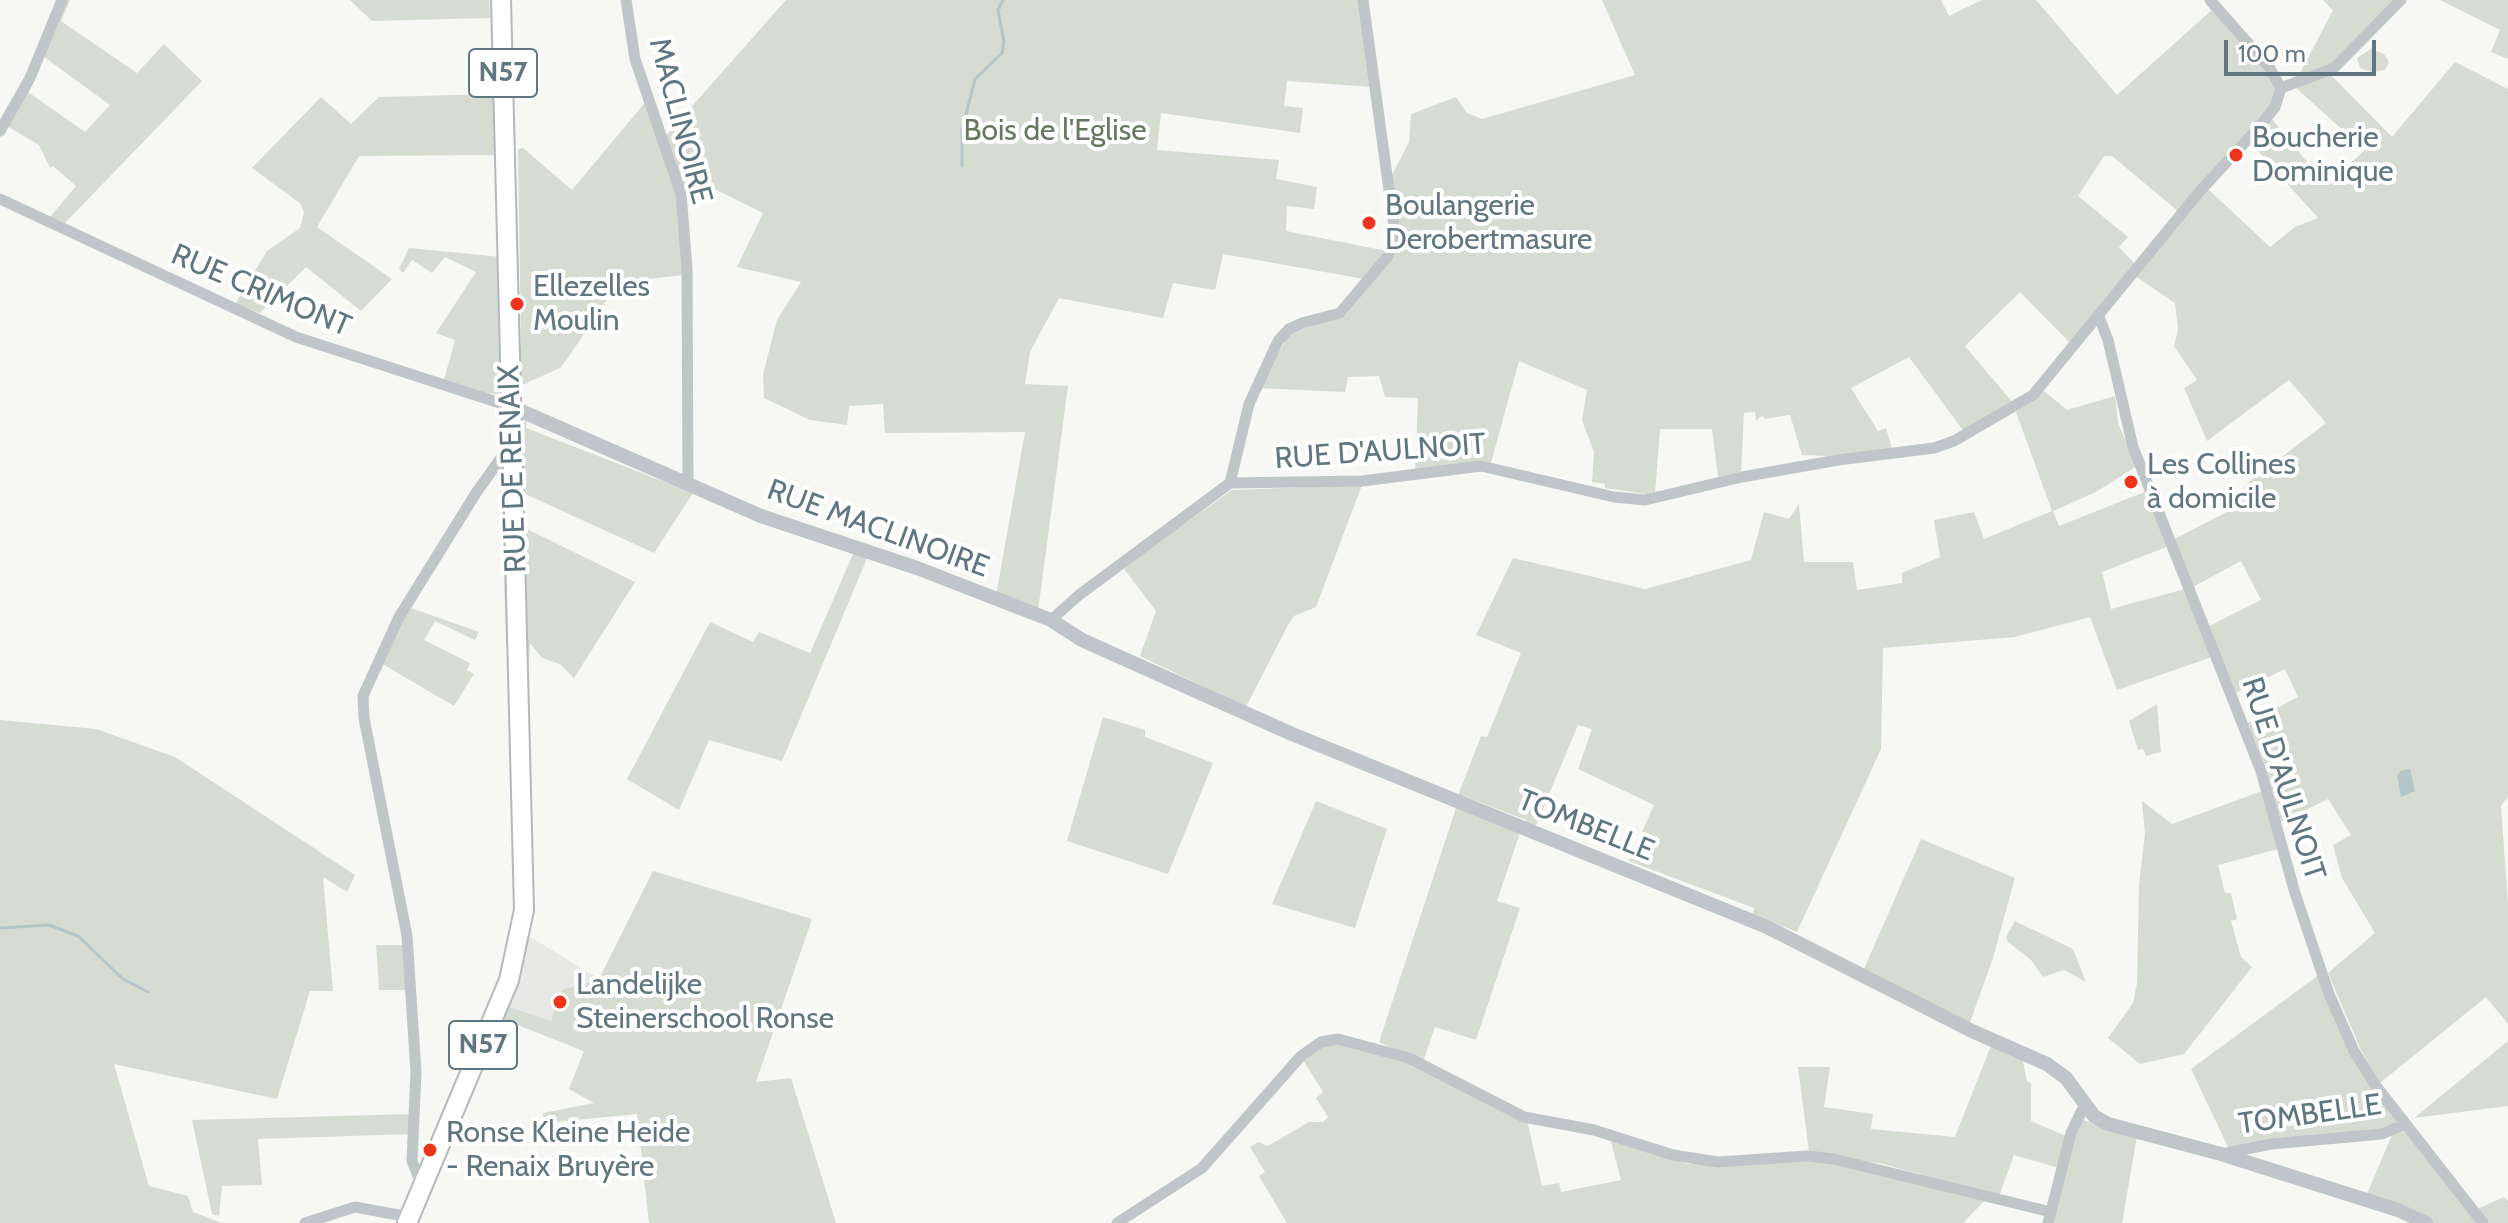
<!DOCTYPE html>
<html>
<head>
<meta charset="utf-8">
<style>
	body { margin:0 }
	#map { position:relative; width:2508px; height:1223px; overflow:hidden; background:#f7f7f3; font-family:Cabin,sans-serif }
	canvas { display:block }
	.scale { position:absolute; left:2224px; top:40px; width:152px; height:36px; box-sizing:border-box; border:4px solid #607681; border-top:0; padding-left:10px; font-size:24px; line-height:28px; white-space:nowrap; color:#607681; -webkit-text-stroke:6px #fff; paint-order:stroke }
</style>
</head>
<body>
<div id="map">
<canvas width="2508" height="1223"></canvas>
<div class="scale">100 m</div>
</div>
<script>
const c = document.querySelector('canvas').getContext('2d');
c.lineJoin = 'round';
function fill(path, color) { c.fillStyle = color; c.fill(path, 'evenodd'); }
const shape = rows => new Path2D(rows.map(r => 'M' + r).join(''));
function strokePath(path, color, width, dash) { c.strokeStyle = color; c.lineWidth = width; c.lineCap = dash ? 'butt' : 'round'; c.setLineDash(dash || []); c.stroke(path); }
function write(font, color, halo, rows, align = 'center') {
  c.font = font + ' Cabin,sans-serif'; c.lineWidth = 8; c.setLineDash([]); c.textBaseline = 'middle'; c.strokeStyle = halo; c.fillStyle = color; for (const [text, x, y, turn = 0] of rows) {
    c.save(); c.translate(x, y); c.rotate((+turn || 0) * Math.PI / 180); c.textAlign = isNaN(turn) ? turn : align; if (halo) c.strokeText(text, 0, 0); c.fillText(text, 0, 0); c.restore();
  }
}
fill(shape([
	[529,936,599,979,618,1065,503,1019]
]), '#e8e8e7');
fill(shape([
	[66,0,70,0,61,21,137,73,164,44,202,81,65,223,50,217,76,186,53,166,50,168,39,145,7,126,28,92,85,132,110,105,43,56],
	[350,0,489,0,490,18,372,21],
	[786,0,1361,0,1373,87,1287,81,1284,106,1303,108,1300,133,1161,113,1157,150,1279,160,1276,179,1317,187,1314,209,1287,206,1286,231,1387,251,1364,279,1223,254,1215,290,1173,283,1163,318,1059,298,1030,352,1025,384,1068,386,1038,611,996,596,1025,432,885,433,883,404,849,406,847,425,810,420,764,398,763,374,777,320,801,282,737,267,763,213,692,178,681,192,663,139],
	[1602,0,1941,0,1949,16,1982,0,2036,0,2117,95,2214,8,2263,65,2275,86,2275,94,2272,105,2179,212,2112,156,2104,156,2078,196,2128,237,2119,247,2136,265,2071,344,2020,292,1965,346,2014,404,1965,433,1909,357,1851,388,1878,431,1886,428,1892,449,1828,456,1802,455,1790,415,1764,419,1763,415,1756,421,1755,412,1744,413,1741,472,1718,477,1712,429,1660,429,1655,493,1646,494,1605,488,1605,484,1592,482,1594,452,1582,420,1587,390,1519,361,1491,463,1415,472,1418,398,1385,397,1379,376,1348,377,1345,392,1258,388,1290,333,1346,315,1400,248,1390,179,1409,142,1411,114,1456,97,1467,113,1482,119,1635,75],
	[2323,0,2398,0,2337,63,2297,79,2333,10],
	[2440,0,2508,0,2508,59,2491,52,2500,30],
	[2371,49,2384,54,2389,62,2385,70,2371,72,2360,68,2357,58],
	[2455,62,2508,89,2508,797,2501,806,2508,905,2508,1024,2486,997,2380,1083,2361,1050,2328,973,2375,933,2342,878,2333,845,2351,835,2328,799,2279,823,2267,770,2248,723,2298,697,2285,669,2236,693,2209,626,2261,600,2241,561,2193,587,2174,539,2237,507,2245,485,2326,423,2289,380,2207,441,2184,388,2197,380,2174,346,2178,329,2175,303,2135,276,2207,188,2270,247,2295,227,2318,218,2250,142,2271,118,2321,179,2330,182,2365,150,2295,87,2330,74,2392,137],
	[496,94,498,155,359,156,317,227,392,279,361,311,306,267,260,313,235,304,267,251,300,228,304,213,301,204,252,168,321,97,351,124,379,97],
	[648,99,677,192,683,275,606,284,606,301,565,362,560,368,522,385,521,403,516,346,521,345,518,149,523,148,572,190],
	[409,248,501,257,500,377,504,389,501,394,485,393,444,380,455,340,436,333,476,272,445,257,432,273,412,260,403,273,399,269],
	[2044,391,2067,410,2115,396,2118,423,2137,466,2096,492,2053,511,2059,526,2147,491,2169,546,2102,572,2111,609,2185,589,2212,657,2117,690,2090,617,2015,637,1883,648,1881,749,1797,932,1753,914,1754,908,1629,861,1654,805,1578,769,1592,729,1578,725,1534,830,1524,826,1526,820,1461,795,1457,798,1481,736,1487,737,1521,653,1476,635,1513,558,1645,589,1751,560,1764,512,1789,519,1799,504,1804,562,1853,562,1857,590,1902,583,1902,573,1940,557,1934,520,1974,512,1984,539,2052,511,2016,412],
	[527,421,526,428,693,493,654,553,521,492,520,423],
	[505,461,510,647,506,645,502,504,496,472],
	[1362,485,1316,607,1294,616,1288,625,1246,707,1140,656,1156,611,1124,569,1147,550,1232,490],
	[527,529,635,582,574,678,560,664,542,658,530,643,529,660,525,663,522,532,526,534],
	[854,552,868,556,782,761,709,740,679,810,627,779,710,622,753,642,759,632,810,653],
	[408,607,479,632,475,640,435,621,424,640,470,663,467,670,474,674,454,706,379,662],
	[2157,704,2161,752,2146,756,2143,749,2138,750,2129,721],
	[1103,717,1145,730,1145,737,1213,763,1168,874,1067,841],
	[0,720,96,729,175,757,355,875,347,892,323,877,333,991,310,991,277,1099,114,1064,149,1186,188,1196,193,1212,222,1223,0,1223],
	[2262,791,2278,849,2218,865,2225,893,2231,893,2237,919,2231,921,2241,957,2252,967,2184,1054,2140,1064,2108,1038,2133,1003,2137,983,2139,884,2145,834,2142,801,2172,824],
	[1316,801,1387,829,1355,928,1272,904],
	[1457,805,1521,830,1497,901,1520,908,1476,1040,1435,1027,1423,1062,1379,1042],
	[1921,839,2015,878,1993,958,1969,1025,1864,969],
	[653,871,812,919,756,1082,791,1078,836,1223,649,1223,637,1114,543,1123,543,1113,594,1103,569,1089,584,1051,503,1019,509,1007,551,1021,562,990,599,979],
	[2015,921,2073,949,2086,982,2064,970,2043,977,2031,960,2008,942,2006,937],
	[376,945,404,945,407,990,379,990],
	[2320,974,2325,991,2399,1120,2390,1129,2229,1149,2191,1069],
	[2508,1041,2508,1106,2414,1118],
	[1329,1042,1385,1051,1527,1120,1542,1186,1559,1183,1561,1192,1621,1180,1610,1138,1688,1164,1830,1161,1988,1197,1963,1223,1287,1223,1259,1176,1265,1172,1250,1147,1258,1142,1268,1146,1309,1122,1323,1122,1328,1117,1316,1098,1323,1092,1302,1058],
	[1992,1043,2022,1057,2027,1081,2031,1084,2031,1121,2068,1137,2059,1168,2014,1155,1999,1196,1883,1164,1809,1152,1798,1067,1830,1067,1824,1107,1873,1114,1871,1129,1955,1137],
	[413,1114,412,1134,258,1139,262,1185,222,1186,219,1216,212,1214,192,1120],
	[2083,1120,2137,1136,2122,1223,2051,1223,2071,1142],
	[2406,1131,2480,1223,2432,1223,2366,1196,2392,1135],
	[2504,1197,2508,1201,2508,1223,2485,1223,2477,1209]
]), '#d7dcd2');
fill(shape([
	[2410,769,2415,791,2401,797,2397,776,2400,771]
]), '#b5c6c8');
strokePath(shape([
	[962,166,962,130,975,79,1002,53,1004,42,998,10,1003,0],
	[0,928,49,925,78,936,123,979,148,992]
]), '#b5c6c8', 3);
const primary = shape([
	[407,1223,509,980,524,910,501,0]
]);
strokePath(primary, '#b2b9bc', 22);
strokePath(shape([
	[626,0,635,59,681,194,687,268,688,483],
	[2210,0,2269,67,2281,88],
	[2281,88,2334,68,2401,0],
	[0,131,30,78,62,0],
	[0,199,296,337,512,407],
	[2099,317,2108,340,2133,447,2261,771,2295,893,2329,994,2354,1051,2376,1086,2483,1223],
	[1230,483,1249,404,1278,341,1289,329,1302,323,1340,313,1388,256,1396,241,1363,0],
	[1051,620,1079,595,1230,483,1362,481,1481,466,1614,497,1645,500,1742,477,1838,460,1934,448,1954,441,2033,395,2200,191,2260,126,2275,107,2281,88],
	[2222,1154,2271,1144,2382,1134,2406,1124],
	[422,1186,412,1161,416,1072,407,936,364,718,363,696,399,617,476,493,503,455,513,449],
	[305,1223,355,1207,409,1217],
	[1117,1223,1202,1168,1301,1056,1321,1042,1338,1039,1409,1058,1524,1117,1594,1130,1673,1155,1718,1162,1807,1156,1834,1159,2051,1212],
	[2048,1223,2071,1133,2085,1104]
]), '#bfc5c8', 11);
strokePath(shape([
	[512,407,761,516,917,568,1051,620,1082,640,1292,734,1767,927,1972,1031,2047,1064,2066,1078,2094,1116,2108,1124,2221,1154,2398,1210,2426,1223]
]), '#bfc5c8', 14);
strokePath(primary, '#fff', 18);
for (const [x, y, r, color] of [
	[2236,155,8,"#ee351c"],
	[1369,223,8,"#ee351c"],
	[517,304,8,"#ee351c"],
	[2131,482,8,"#ee351c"],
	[560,1002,8,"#ee351c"],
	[430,1150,8,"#ee351c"]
]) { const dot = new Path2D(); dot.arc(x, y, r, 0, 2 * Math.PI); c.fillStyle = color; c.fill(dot); strokePath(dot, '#fff', 3); }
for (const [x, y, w] of [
	[503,73,68],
	[483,1045,68]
]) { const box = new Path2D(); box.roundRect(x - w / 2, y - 24, w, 48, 6); c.fillStyle = '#fff'; c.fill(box); strokePath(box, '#607681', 2); }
write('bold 28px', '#607681', null, [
	["N57",503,73],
	["N57",483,1045]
]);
write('30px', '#607681', '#fff', [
	["MACLINOIRE",680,121,75],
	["RUE CRIMONT",261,291,23],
	["RUE D'AULNOIT",1380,452,-4],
	["RUE DE RENAIX",513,469,-92],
	["RUE MACLINOIRE",878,529,20],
	["RUE D'AULNOIT",2283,779,72],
	["TOMBELLE",1586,826,22],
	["TOMBELLE",2310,1115,-8]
]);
write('30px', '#66785f', '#fff', [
	["Bois de l'Eglise",1055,131]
]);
write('30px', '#607681', '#fff', [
	["Boucherie",2252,138],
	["Dominique",2252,172],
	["Boulangerie",1385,206],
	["Derobertmasure",1385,240],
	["Ellezelles",533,287],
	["Moulin",533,321],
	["Les Collines",2147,465],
	["à domicile",2147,499],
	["Landelijke",576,985],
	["Steinerschool Ronse",576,1019],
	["Ronse Kleine Heide",446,1133],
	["- Renaix Bruyère",446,1167]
], 'left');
</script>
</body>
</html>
